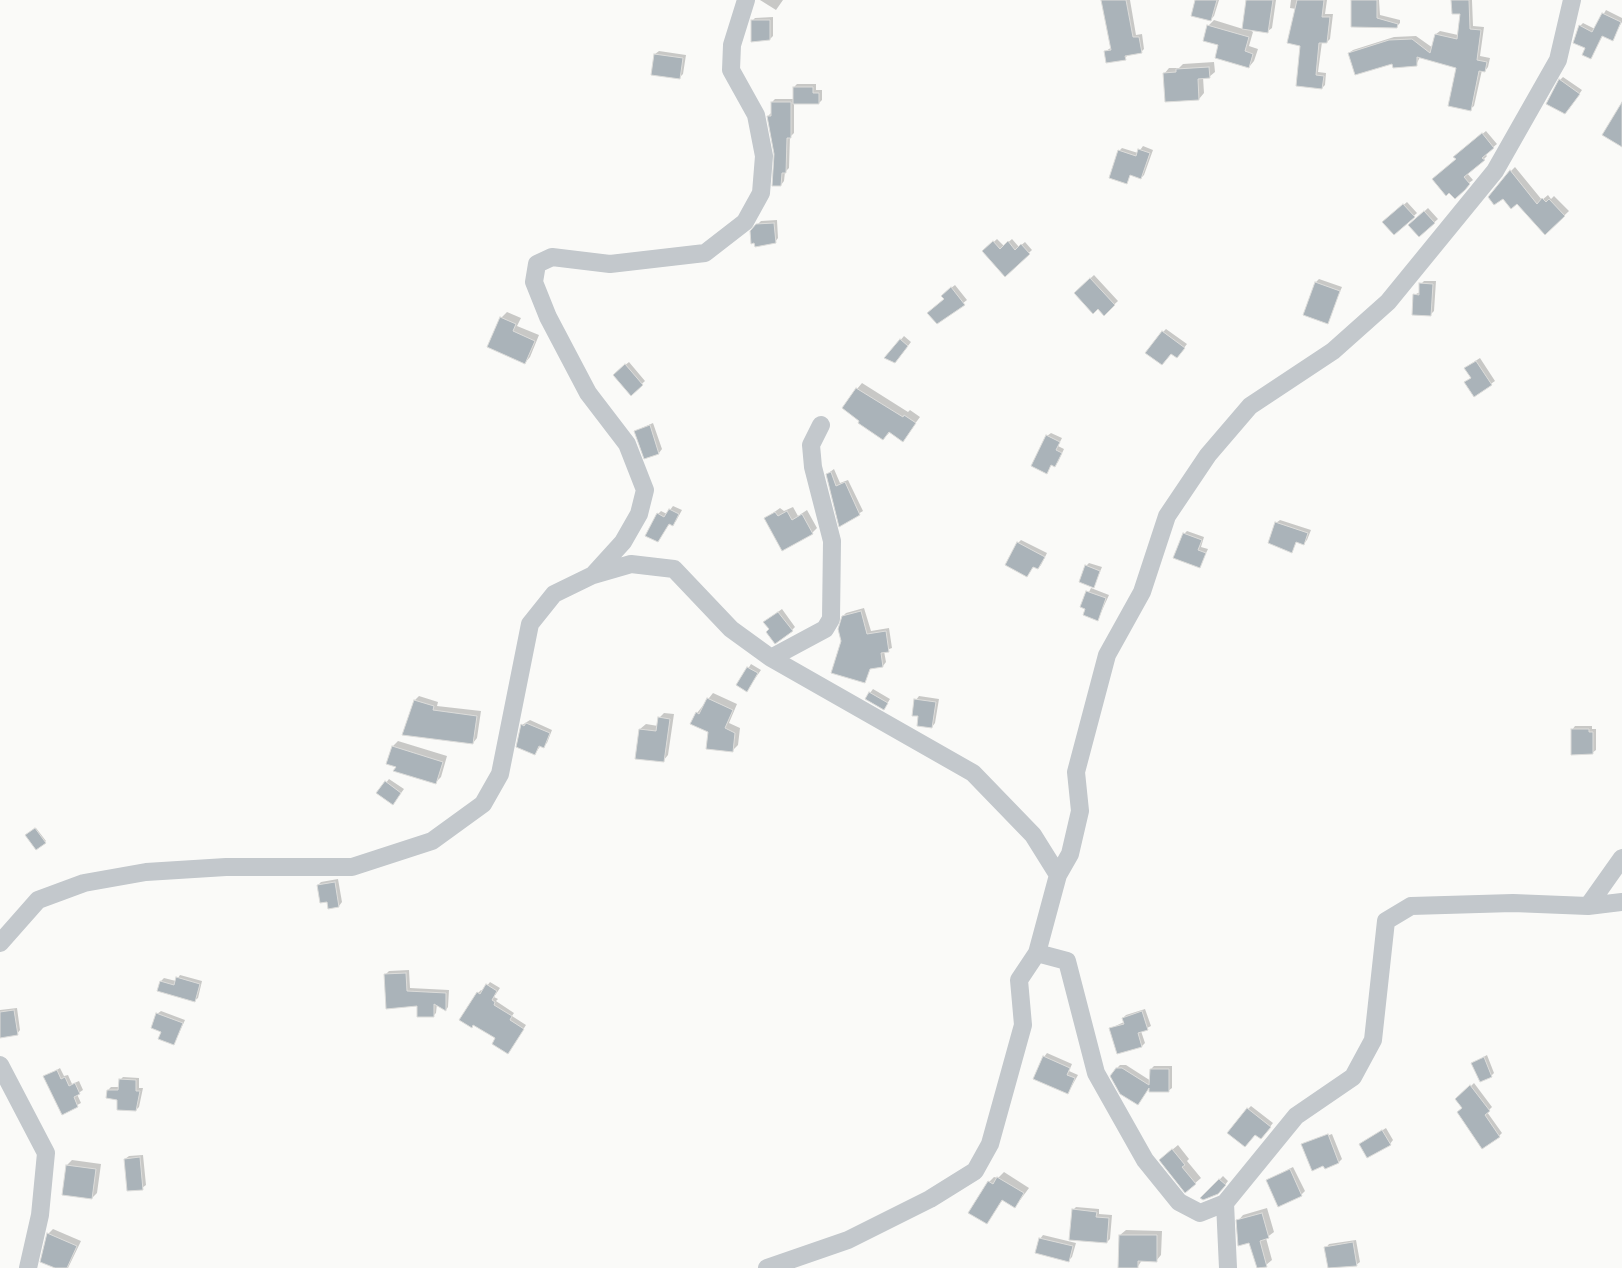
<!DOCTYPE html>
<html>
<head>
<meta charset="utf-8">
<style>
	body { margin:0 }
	canvas { display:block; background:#fafaf8 }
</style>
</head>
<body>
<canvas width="1622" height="1268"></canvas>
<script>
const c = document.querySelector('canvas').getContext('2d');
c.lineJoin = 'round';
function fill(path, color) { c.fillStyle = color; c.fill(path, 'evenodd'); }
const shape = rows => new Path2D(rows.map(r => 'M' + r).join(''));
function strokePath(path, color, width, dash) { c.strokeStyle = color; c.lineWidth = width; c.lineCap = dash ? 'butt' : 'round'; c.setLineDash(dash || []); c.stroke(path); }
fill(shape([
	[760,0,783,0,776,10],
	[1102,0,1130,0,1136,35,1142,34,1144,49,1141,52,1128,54,1125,59,1106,51,1112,47],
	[1197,0,1219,0,1214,16,1210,20],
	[1247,0,1276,0,1272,28,1268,31,1247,28,1253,32,1249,46,1258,49,1254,61,1249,67,1220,44,1208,26,1214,20,1243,29],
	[1291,0,1327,0,1325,14,1333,14,1330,39,1327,42,1322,42,1318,72,1326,73,1325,85,1322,88,1301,45,1296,9,1290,8],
	[1353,0,1379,0,1380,15,1400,20,1400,23,1397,26,1353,26],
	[1453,0,1472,0,1473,26,1484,27,1480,56,1490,58,1488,67,1485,71,1482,70,1474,106,1470,109,1458,67,1420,57,1416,65,1393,63,1349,53,1353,50,1394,37,1416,36,1433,48,1436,34,1440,31,1458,35,1461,13],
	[1606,10,1622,18,1622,22,1612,39,1603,35,1591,58,1580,26,1583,23,1595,29],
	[773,17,773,36,770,39,752,21,755,18],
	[659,51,686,55,683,74,680,77,655,54],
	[1214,62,1215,72,1209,77,1203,77,1204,93,1199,99,1164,74,1169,68,1179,68,1183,64],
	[1563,77,1582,90,1569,109,1560,80],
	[797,84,816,84,816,90,822,90,822,100,819,103,794,103,794,133,790,137,789,168,785,172,784,181,781,185,768,116,772,112,772,102,775,99,794,99,794,87],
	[1486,131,1497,144,1485,154,1487,156,1484,159,1467,173,1473,180,1469,183,1433,179,1457,159,1458,154],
	[1143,146,1153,150,1144,175,1141,178,1131,174,1126,182,1119,151,1122,148,1138,153],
	[1515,167,1542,200,1548,195,1551,199,1554,196,1569,211,1545,234,1511,171],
	[1407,202,1417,213,1394,234,1384,222],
	[1428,208,1438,219,1419,236,1413,222],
	[777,220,778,238,775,242,757,225,761,221],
	[997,239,1004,246,1012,239,1019,247,1025,242,1032,250,1005,275,984,251],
	[1094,275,1118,301,1104,314,1075,293],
	[1319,279,1342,287,1327,322,1316,282],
	[1424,281,1436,281,1434,311,1431,314,1414,295,1420,292,1421,284],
	[955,285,967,300,937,323,946,292],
	[507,312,521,318,517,326,539,335,530,357,525,363,488,347,501,318],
	[1166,329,1187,344,1180,353,1163,332],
	[904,336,911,342,898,359,886,357],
	[1480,358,1495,381,1475,395,1466,382,1472,377,1469,365],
	[629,362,645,381,631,394,618,371],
	[862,383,908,412,910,410,920,417,903,440,890,432,883,439,857,389],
	[653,423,662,449,659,453,635,431],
	[1051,433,1062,438,1058,446,1064,449,1058,462,1055,465,1052,464,1046,472,1047,436],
	[834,469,840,483,848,480,863,511,840,525,827,474],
	[673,506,682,510,676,521,673,524,670,523,657,541,658,514,661,511,667,514],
	[793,507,798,516,807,510,817,528,812,533,766,518,780,508,784,511],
	[1280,520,1311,530,1307,540,1304,543,1297,541,1292,551,1276,523],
	[1187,531,1204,537,1201,547,1208,549,1200,566,1184,534],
	[1021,540,1047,553,1041,565,1038,568,1034,566,1027,576,1018,543],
	[1089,563,1102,567,1094,586,1086,566],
	[1091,588,1109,595,1098,619,1082,606],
	[864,608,871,631,889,628,892,648,884,651,886,662,883,666,871,667,865,682,842,641,843,616,846,613],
	[782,609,795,627,792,630,770,629,768,619],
	[751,664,761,670,747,690,738,685],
	[873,689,890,699,884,709,870,693],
	[713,693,737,704,729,723,740,728,738,745,733,750,709,732,697,713],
	[419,696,438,702,437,706,481,711,477,738,473,743,415,700],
	[919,696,939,699,935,723,932,727,919,715,916,700],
	[664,713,674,714,668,755,663,761,640,729,646,724,658,726,659,718],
	[530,720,552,730,547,743,543,746,541,745,535,754,522,725],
	[1575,726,1592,726,1592,729,1596,729,1596,750,1592,753,1572,730],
	[398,741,447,756,441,777,436,782,388,763,393,746],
	[389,779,404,789,396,800,378,793],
	[36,828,46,841,36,848,27,835],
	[338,879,342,902,339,906,329,907,328,900,318,885,321,882],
	[409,970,410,988,449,990,448,1007,446,1010,437,1004,436,1013,433,1016,385,975,389,971],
	[180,975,202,981,198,998,194,1001,161,981,164,978,176,981],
	[490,982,500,988,494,997,498,999,496,1001,514,1013,512,1016,526,1025,508,1053,497,1038,478,993,481,990,483,991],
	[17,1008,20,1030,17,1034,0,1036,0,1010],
	[1145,1009,1151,1026,1141,1031,1145,1043,1142,1046,1118,1053,1111,1028,1124,1022,1123,1018,1126,1015],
	[161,1011,185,1020,174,1044,163,1031,157,1014],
	[1047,1053,1072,1064,1069,1071,1078,1075,1068,1093,1044,1057],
	[1487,1055,1494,1073,1491,1076,1473,1063],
	[1120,1065,1126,1065,1151,1081,1151,1069,1154,1066,1172,1066,1172,1088,1168,1091,1151,1085,1138,1104,1117,1068],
	[60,1068,64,1076,68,1075,72,1084,79,1081,83,1090,77,1094,81,1103,62,1113,45,1077],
	[123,1077,139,1078,139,1088,143,1088,139,1107,136,1110,108,1090,111,1087,120,1087,120,1080],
	[1474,1083,1492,1107,1487,1112,1502,1133,1499,1136,1463,1108,1457,1100],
	[1251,1106,1273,1123,1264,1134,1255,1133,1248,1109],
	[1386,1128,1393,1140,1390,1144,1361,1144],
	[1332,1134,1342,1159,1339,1162,1303,1145],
	[1178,1145,1189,1159,1187,1161,1201,1178,1186,1191,1166,1155],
	[143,1155,146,1185,142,1188,125,1159,129,1156],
	[72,1160,101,1164,97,1193,92,1198,67,1165],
	[1293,1167,1305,1191,1301,1195,1267,1180],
	[1004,1172,1029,1188,1015,1207,1003,1199,987,1223,989,1182,994,1177,998,1178],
	[1223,1176,1228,1181,1222,1189,1202,1198],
	[1076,1207,1099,1209,1099,1214,1112,1215,1110,1239,1107,1242,1073,1210],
	[1267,1208,1274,1232,1266,1238,1272,1260,1266,1265,1258,1268,1250,1241,1238,1221,1243,1215],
	[53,1229,81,1241,68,1268,58,1268,48,1234],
	[1126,1230,1162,1231,1161,1255,1156,1261,1142,1260,1137,1268,1120,1235],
	[1043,1235,1076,1243,1072,1257,1069,1260,1040,1239],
	[1356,1240,1360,1262,1356,1265,1329,1268,1326,1248,1329,1244]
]), '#0003');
const building = shape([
	[1101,0,1126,0,1133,37,1139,37,1142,53,1125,56,1126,60,1106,63,1104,51,1111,50,1101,0],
	[1195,0,1217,0,1211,21,1191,16,1195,0],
	[1246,0,1273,0,1268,33,1242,29,1246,0],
	[1297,0,1324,0,1322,17,1330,17,1327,43,1319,43,1316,75,1324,76,1322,89,1296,86,1300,46,1287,43,1297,0],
	[1351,0,1377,0,1377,18,1398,24,1397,28,1351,27,1351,0],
	[1451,0,1469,0,1470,29,1481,30,1477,60,1487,62,1485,72,1479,71,1471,111,1448,106,1456,68,1417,57,1417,66,1393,68,1392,64,1355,75,1348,53,1389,40,1412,39,1430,53,1435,34,1457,39,1460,14,1452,14,1451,0],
	[1602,13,1621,22,1613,41,1602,36,1591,59,1582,55,1585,48,1573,43,1579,25,1592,32,1602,13],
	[751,20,770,20,770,40,751,42,751,20],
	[1207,25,1249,37,1245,51,1253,54,1249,68,1215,58,1218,45,1203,41,1207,25],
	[654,54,683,58,680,79,651,75,654,54],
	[1209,67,1210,78,1198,79,1199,100,1165,102,1163,73,1176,72,1176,69,1209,67],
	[1559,79,1580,94,1565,114,1546,104,1559,79],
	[793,87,813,87,813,93,819,93,819,104,793,104,793,87],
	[771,102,791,102,791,138,787,138,786,173,782,173,781,186,772,186,774,154,767,116,771,116,771,102],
	[1622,102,1622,147,1602,135,1622,102],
	[1482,133,1494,148,1482,158,1485,160,1464,177,1470,184,1465,190,1455,199,1449,193,1446,196,1432,179,1456,159,1453,157,1482,133],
	[1138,149,1150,153,1141,179,1130,175,1127,184,1109,178,1118,150,1136,156,1138,149],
	[1510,170,1537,204,1542,198,1546,202,1549,199,1565,216,1545,235,1517,204,1511,209,1503,199,1494,205,1488,197,1510,170],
	[1403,204,1415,217,1394,235,1382,222,1403,204],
	[1424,211,1435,223,1419,237,1408,225,1424,211],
	[774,223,776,243,755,247,754,243,751,244,750,231,756,224,774,223],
	[993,241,1000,249,1008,241,1015,250,1021,244,1030,254,1005,277,982,251,993,241],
	[1090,278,1115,305,1104,316,1098,309,1093,314,1074,293,1090,278],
	[1315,282,1340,291,1328,324,1303,315,1315,282],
	[1419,283,1433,284,1431,316,1412,315,1413,294,1419,295,1419,283],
	[951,287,965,305,937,324,927,313,944,299,941,296,951,287],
	[500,317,516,324,513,331,535,341,525,364,487,347,500,317],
	[1162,331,1185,348,1177,358,1171,354,1162,365,1145,353,1162,331],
	[900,339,908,346,895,363,884,358,900,339],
	[1476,361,1492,385,1474,397,1464,382,1471,378,1464,368,1476,361],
	[625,364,643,385,631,396,613,375,625,364],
	[856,388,903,417,904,415,916,423,903,442,889,432,883,440,858,423,859,421,842,408,856,388],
	[650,425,659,454,644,459,634,431,650,425],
	[1046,435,1060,442,1056,450,1062,453,1055,467,1051,465,1047,474,1031,466,1046,435],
	[831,472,836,486,845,482,860,515,839,527,826,474,831,472],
	[669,509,679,514,673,526,669,524,658,542,645,536,657,513,664,517,669,509],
	[787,511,792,520,802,514,813,534,782,551,764,518,775,512,778,516,787,511],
	[1275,522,1308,533,1304,545,1296,542,1292,553,1268,543,1275,522],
	[1183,533,1202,540,1198,550,1206,553,1200,568,1173,558,1183,533],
	[1017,542,1045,557,1038,569,1033,567,1027,577,1005,565,1017,542],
	[1085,565,1100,571,1094,588,1079,582,1085,565],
	[1086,591,1106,598,1098,621,1083,615,1085,609,1080,607,1086,591],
	[861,611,867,634,886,631,889,652,881,653,883,667,870,669,865,683,831,673,841,641,838,629,842,616,861,611],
	[778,612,793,631,775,644,766,632,769,629,763,622,778,612],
	[747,667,758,673,747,692,736,685,747,667],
	[869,692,888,703,884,710,865,699,869,692],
	[707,698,733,710,725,728,735,733,733,752,706,749,708,732,690,724,696,712,699,714,707,698],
	[914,699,936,702,932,728,917,726,918,716,912,716,914,699],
	[414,700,434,706,433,710,477,716,473,744,402,735,414,700],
	[658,717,670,719,664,762,635,759,639,729,656,731,658,717],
	[526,723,550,733,544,748,539,746,535,755,516,747,521,724,524,726,526,723],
	[1571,729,1589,729,1589,732,1593,732,1593,754,1571,755,1571,729],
	[392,746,443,762,436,784,393,771,396,767,386,764,392,746],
	[385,781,401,793,393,805,376,793,385,781],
	[35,828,46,843,36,850,25,835,35,828],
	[335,882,339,907,328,909,327,902,320,903,317,885,335,882],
	[406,973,407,991,446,993,446,1011,434,1004,434,1017,417,1017,417,1006,386,1009,384,974,406,973],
	[176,977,200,984,195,1002,157,991,160,981,174,985,176,977],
	[486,984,497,991,492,1000,495,1002,494,1005,512,1016,510,1020,524,1029,508,1054,492,1044,495,1038,473,1025,472,1028,459,1020,477,992,480,994,486,984],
	[14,1010,18,1035,0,1038,0,1012,14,1010],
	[1142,1011,1148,1030,1138,1033,1142,1047,1117,1054,1109,1028,1124,1024,1122,1018,1142,1011],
	[156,1013,183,1023,174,1045,158,1039,161,1032,151,1028,156,1013],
	[1043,1056,1070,1068,1067,1075,1075,1078,1068,1094,1033,1079,1043,1056],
	[1484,1057,1492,1077,1480,1082,1471,1063,1484,1057],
	[1116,1068,1122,1068,1149,1085,1150,1069,1169,1069,1169,1092,1149,1092,1149,1088,1138,1105,1120,1094,1110,1076,1116,1068],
	[57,1070,61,1079,65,1077,69,1086,75,1083,80,1094,74,1097,78,1107,62,1115,43,1076,57,1070],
	[119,1079,136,1080,136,1091,140,1091,136,1111,117,1110,117,1100,106,1098,107,1090,118,1090,119,1079],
	[1470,1085,1490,1111,1485,1115,1500,1137,1482,1149,1457,1112,1462,1108,1455,1099,1470,1085],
	[1247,1108,1271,1127,1261,1139,1255,1135,1245,1147,1227,1133,1247,1108],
	[1382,1130,1391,1145,1367,1158,1359,1144,1382,1130],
	[1328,1134,1339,1163,1325,1169,1323,1166,1312,1171,1301,1144,1328,1134],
	[1172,1149,1185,1165,1182,1167,1196,1184,1185,1193,1159,1160,1172,1149],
	[140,1157,143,1190,127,1191,124,1159,140,1157],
	[66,1165,96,1169,92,1199,62,1195,66,1165],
	[1290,1169,1302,1196,1278,1207,1266,1180,1290,1169],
	[997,1177,1024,1193,1015,1208,1002,1200,987,1224,968,1213,988,1181,993,1184,997,1177],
	[1219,1179,1226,1185,1218,1194,1203,1200,1200,1198,1219,1179],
	[1072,1209,1097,1212,1096,1217,1109,1218,1107,1243,1069,1240,1072,1209],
	[1262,1213,1269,1238,1260,1241,1267,1267,1257,1268,1249,1243,1238,1246,1236,1220,1262,1213],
	[47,1233,77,1246,67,1268,55,1268,40,1262,47,1233],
	[1119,1235,1157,1235,1157,1262,1138,1261,1138,1268,1118,1268,1119,1235],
	[1039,1238,1073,1246,1069,1262,1035,1253,1039,1238],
	[1353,1242,1357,1266,1328,1268,1324,1247,1353,1242]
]);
fill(building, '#aab3b9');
strokePath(building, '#dcdcda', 1);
strokePath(shape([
	[593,575,623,542,639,514,645,490,627,444,588,393,548,317,534,282,537,264,552,257,610,264,705,253,745,222,761,193,764,156,756,115,731,70,732,45,746,0],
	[771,658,825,629,831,619,832,541,813,467,811,445,821,425],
	[1588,906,1622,858],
	[0,943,38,900,84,883,146,872,226,867,352,867,432,841,483,804,500,774,530,624,554,594,593,575,631,564,674,569,731,629,771,658,973,773,1033,835,1058,875],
	[1037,953,1058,875,1070,854,1080,811,1076,772,1107,655,1142,592,1167,516,1208,455,1250,406,1333,351,1388,302,1495,171,1558,60,1572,0],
	[0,1065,46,1153,40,1215,28,1268],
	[1225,1203,1228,1268],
	[767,1268,848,1240,930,1199,975,1171,990,1144,1023,1025,1019,980,1037,953,1067,961,1096,1073,1145,1160,1179,1202,1200,1213,1225,1203,1296,1116,1353,1077,1373,1040,1386,921,1411,906,1513,903,1588,906,1622,902]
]), '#c3c8cc', 18);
</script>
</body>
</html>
